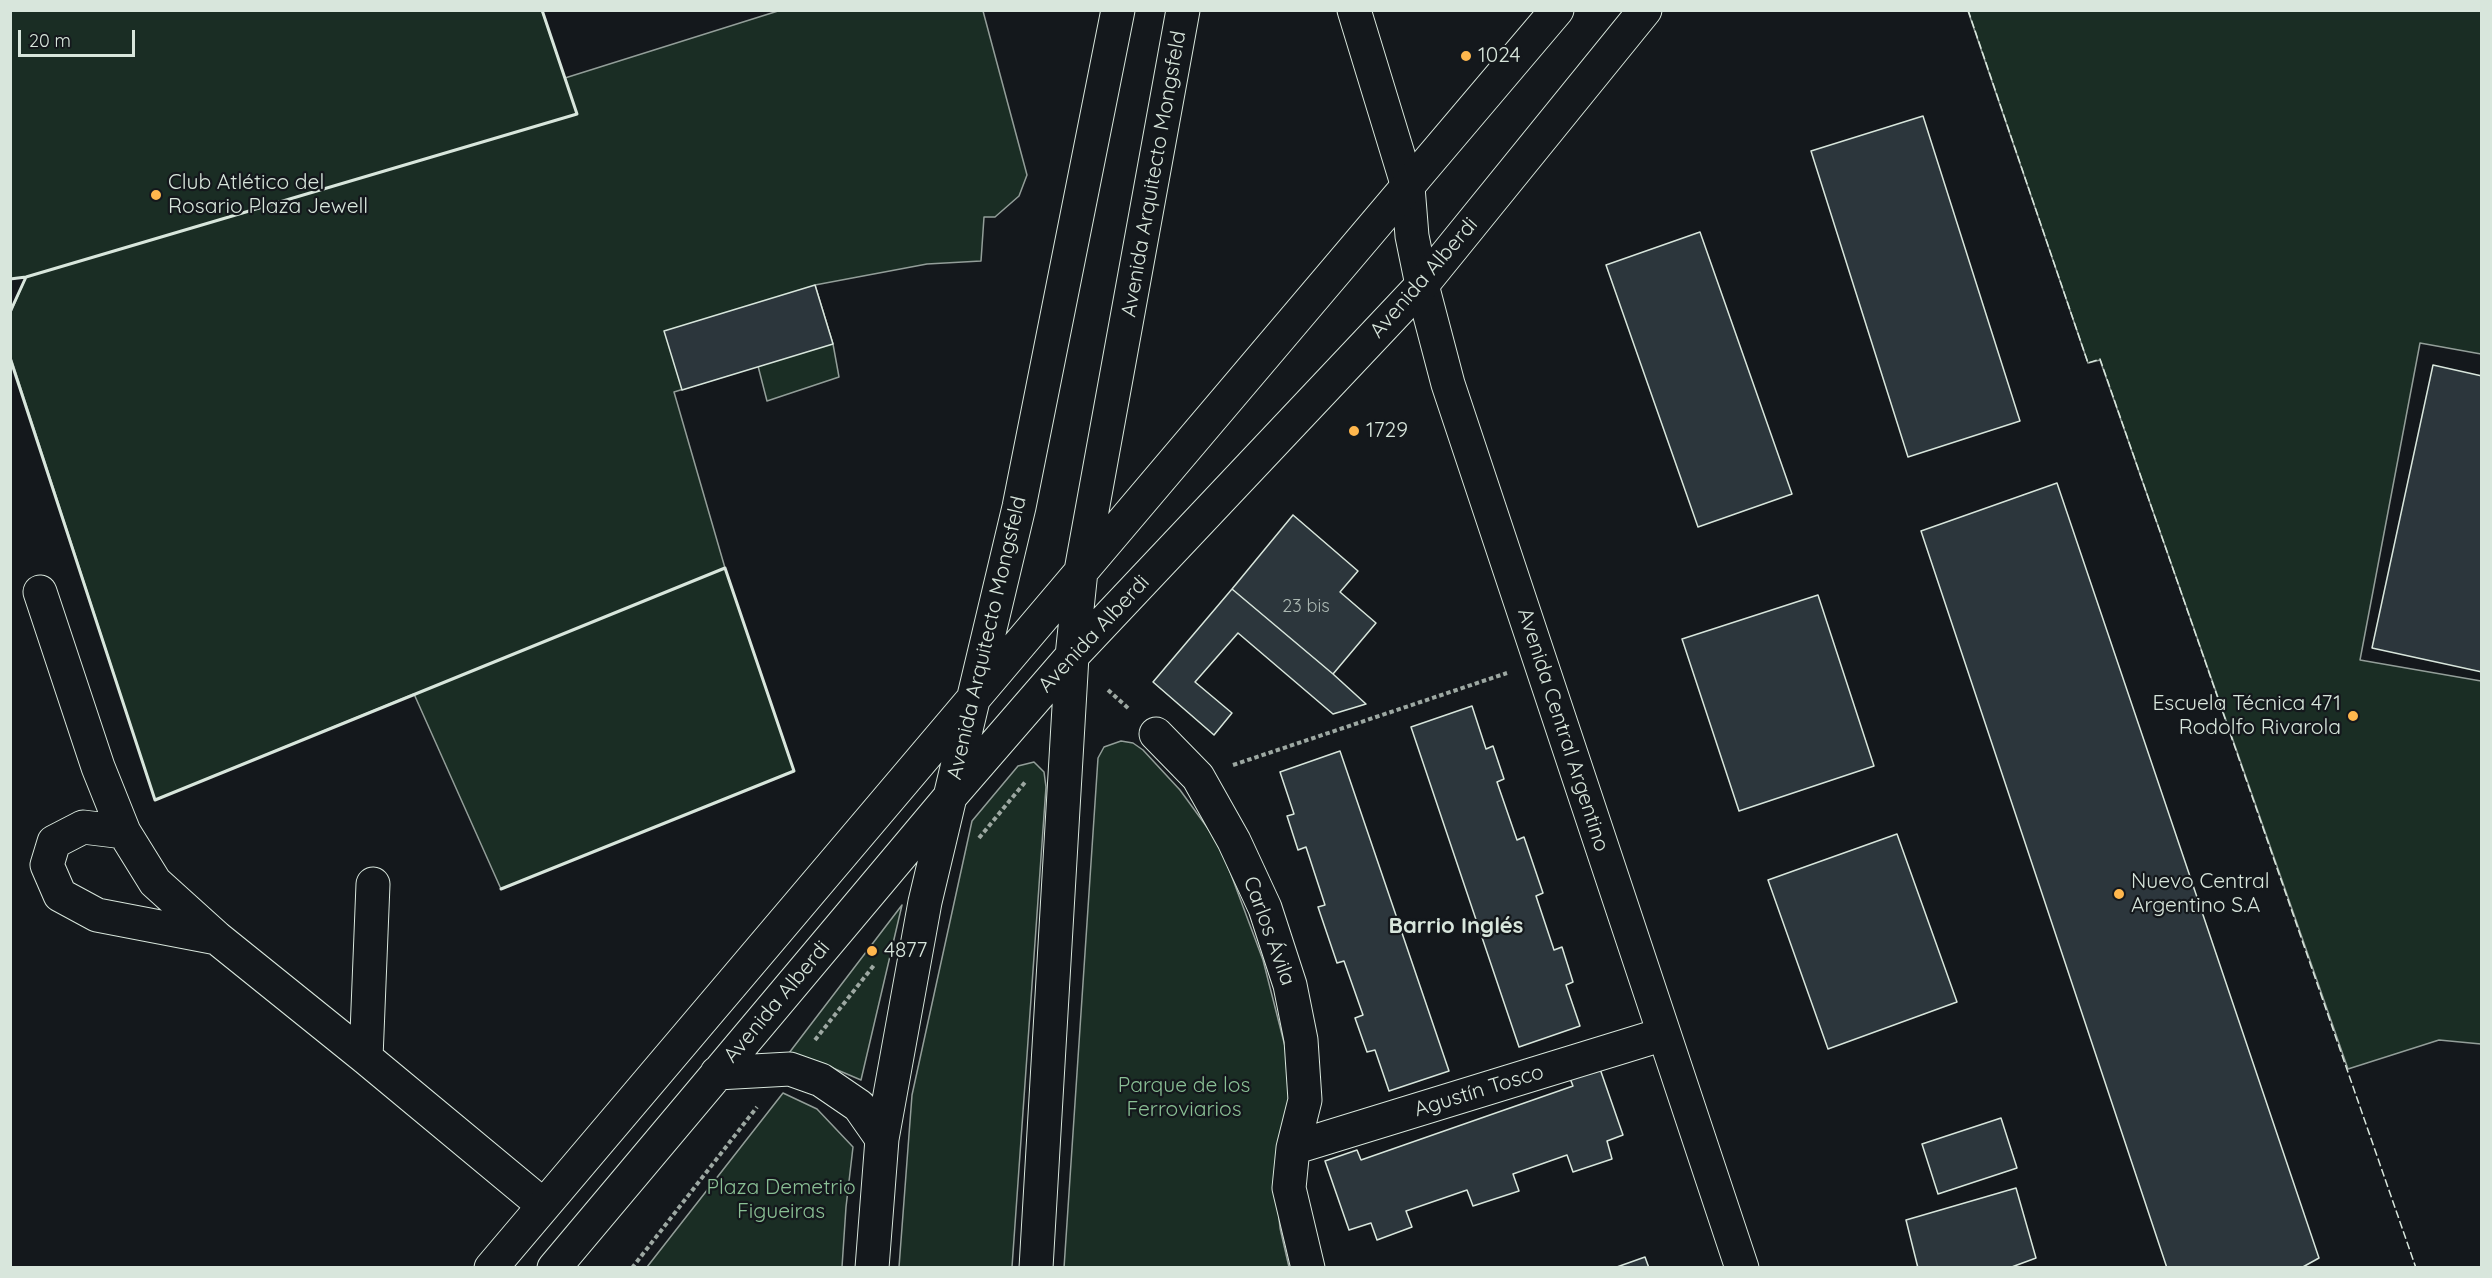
<!DOCTYPE html>
<html>
<head>
<meta charset="utf-8">
<style>
	body { margin:0 }
	#map { position:relative; width:2492px; height:1278px; overflow:hidden; background:#14181c; font-family:Quicksand,sans-serif }
	canvas { display:block }
	.frame { position:absolute; inset:0; border:12px solid #d8e6dc; pointer-events:none }
	.scale { position:absolute; left:18px; top:30px; width:117px; height:27px; box-sizing:border-box; border:3px solid #d8e6dc; border-top:0; padding-left:8px; font-size:18px; line-height:21px; white-space:nowrap; color:#d8e6dc; -webkit-text-stroke:4px #14181c; paint-order:stroke }
</style>
</head>
<body>
<div id="map">
<canvas width="2492" height="1278"></canvas>
<div class="frame"></div>
<div class="scale">20 m</div>
</div>
<script>
const context = document.querySelector('canvas').getContext('2d');
context.lineJoin = 'round';
function fill(path, color) { context.fillStyle = color; context.fill(path, 'evenodd'); }
const shape = rows => new Path2D(rows.map(r => 'M' + r).join(''));
function trace(path, color, width, dash) { context.strokeStyle = color; context.lineWidth = width; context.lineCap = dash ? 'butt' : 'round'; context.setLineDash(dash || []); context.stroke(path); }
function write(font, color, halo, rows, align = 'center') {
  context.font = font + ' Quicksand,sans-serif'; context.lineWidth = 4.5; context.setLineDash([]); context.textBaseline = 'middle'; context.strokeStyle = halo; context.fillStyle = color; for (const [text, x, y, turn = 0] of rows) {
    context.save(); context.translate(x, y); context.rotate((+turn || 0) * Math.PI / 180); context.textAlign = isNaN(turn) ? turn : align; if (halo) context.strokeText(text, 0, 0); context.fillText(text, 0, 0); context.restore();
  }
}
const green = shape([
	[10,11,542,11,565,78,778,11,983,11,1027,175,1019,196,995,217,984,217,981,261,927,264,815,285,833,344,839,377,767,401,758,366,674,392,725,568,794,771,501,889,414,694,155,800,11,358,11,312,26,277,11,279,10,11],
	[1968,11,2481,11,2481,354,2420,343,2360,660,2481,681,2481,1044,2439,1040,2348,1069,2100,360,2088,363,1968,11],
	[1121,741,1133,743,1143,750,1180,790,1220,845,1263,960,1290,1066,1293,1094,1276,1186,1280,1228,1289,1267,1064,1268,1098,758,1104,747,1121,741],
	[1034,762,1044,772,1046,787,1012,1267,899,1267,912,1095,972,821,1018,766,1034,762],
	[902,905,861,1080,821,1063,789,1053,902,905],
	[783,1093,817,1109,853,1147,846,1207,842,1267,647,1267,783,1093]
]);
fill(green, '#1a2d24');
trace(green, '#939e99', 1.5);
const building = shape([
	[1923,116,2020,421,1908,457,1811,151,1923,116],
	[1700,232,1792,494,1698,527,1606,265,1700,232],
	[815,285,833,344,682,390,664,331,815,285],
	[2433,365,2482,376,2482,672,2372,648,2433,365],
	[2057,483,2319,1258,2301,1268,2167,1268,1921,531,2057,483],
	[1293,515,1358,571,1340,592,1376,623,1333,674,1232,589,1293,515],
	[1232,589,1333,674,1366,704,1333,714,1238,633,1195,682,1232,713,1214,735,1153,682,1232,589],
	[1818,595,1874,766,1739,811,1682,639,1818,595],
	[1472,706,1486,749,1493,746,1504,779,1497,782,1517,840,1524,837,1543,893,1536,896,1554,950,1562,947,1573,982,1566,985,1580,1026,1519,1047,1411,727,1472,706],
	[1340,751,1449,1071,1389,1091,1375,1050,1367,1052,1355,1018,1363,1015,1344,961,1337,963,1318,907,1325,905,1306,847,1298,850,1287,816,1294,814,1280,772,1340,751],
	[1897,834,1957,1002,1828,1049,1768,880,1897,834],
	[1599,1066,1623,1135,1607,1141,1612,1159,1573,1172,1567,1155,1513,1174,1519,1191,1473,1206,1467,1190,1406,1211,1412,1227,1377,1240,1371,1223,1349,1230,1325,1161,1357,1150,1361,1160,1573,1086,1569,1076,1599,1066],
	[2001,1118,2017,1168,1938,1194,1922,1144,2001,1118],
	[2016,1188,2036,1258,2009,1268,1918,1268,1906,1220,2016,1188],
	[1645,1257,1649,1268,1614,1268,1645,1257]
]);
fill(building, '#2c363c');
trace(building, '#d8e6dc', 1.5);
const minor = shape([
	[1354,10,1408,187,1412,236,1422,285,1448,384,1742,1268],
	[40,592,98,767,124,832,155,882,217,938,366,1058,543,1205],
	[1156,734,1198,777,1234,841,1265,908,1290,985,1301,1040,1305,1100,1293,1148,1289,1188,1308,1268],
	[124,832,83,827,54,842,47,865,60,895,97,915,217,938],
	[366,1058,373,884],
	[1293,1148,1664,1034]
]);
const major = shape([
	[717,1073,790,1069,821,1080,859,1106,882,1139],
	[491,1268,1557,10],
	[554,1268,949,798,1072,656,1422,285,1645,10],
	[872,1268,882,1139,925,902,1019,507,1118,10],
	[1036,1268,1072,656,1081,571,1183,10]
]);
trace(minor, '#d8e6dc', 35);
trace(major, '#d8e6dc', 35);
trace(shape([
	[1108,690,1129,709],
	[1233,765,1507,673],
	[979,838,1026,781],
	[815,1040,875,964],
	[632,1268,757,1107]
]), '#9da8a2', 4, [4.5, 3]);
trace(minor, '#14181c', 33);
trace(major, '#14181c', 33);
trace(shape([
	[1968,10,2088,363,2100,359,2416,1268]
]), '#d8e6dc', 1.5, [8, 3]);
trace(shape([
	[10,279,26,277,577,114,542,10],
	[10,312,26,277],
	[10,358,155,800,725,568,794,771,501,889]
]), '#d8e6dc', 3);
for (const [x, y, r, color] of [
	[1466,56,6,"#ffb74d"],
	[156,195,6,"#ffb74d"],
	[1354,431,6,"#ffb74d"],
	[2353,716,6,"#ffb74d"],
	[2119,894,6,"#ffb74d"],
	[872,951,6,"#ffb74d"]
]) { const dot = new Path2D(); dot.arc(x, y, r, 0, 2 * Math.PI); context.fillStyle = color; context.fill(dot); trace(dot, '#14181c', 2); }
write('18px', '#adbab4', null, [
	["23 bis",1306,607]
]);
write('21px', '#d8e6dc', '#14181c', [
	["1024",1478,56],
	["Club Atlético del",168,183],
	["Rosario Plaza Jewell",168,207],
	["1729",1366,431],
	["Escuela Técnica 471",2341,704,"right"],
	["Rodolfo Rivarola",2341,728,"right"],
	["Nuevo Central",2131,882],
	["Argentino S.A",2131,906],
	["4877",884,951]
], 'left');
write('21px', '#d8e6dc', '#14181c', [
	["Avenida Arquitecto Mongsfeld",1154,174,-80],
	["Avenida Alberdi",1424,278,-49],
	["Avenida Alberdi",1094,634,-47],
	["Avenida Arquitecto Mongsfeld",987,638,-77],
	["Avenida Central Argentino",1563,730,72],
	["Carlos Ávila",1269,931,70],
	["Avenida Alberdi",777,1002,-50],
	["Agustín Tosco",1479,1091,-17]
]);
write('21px', '#8ac095', '#14181c', [
	["Parque de los",1184,1086],
	["Ferroviarios",1184,1110],
	["Plaza Demetrio",781,1188],
	["Figueiras",781,1212]
]);
write('bold 22px', '#d8e6dc', '#14181c', [
	["Barrio Inglés",1456,926]
]);
</script>
</body>
</html>
